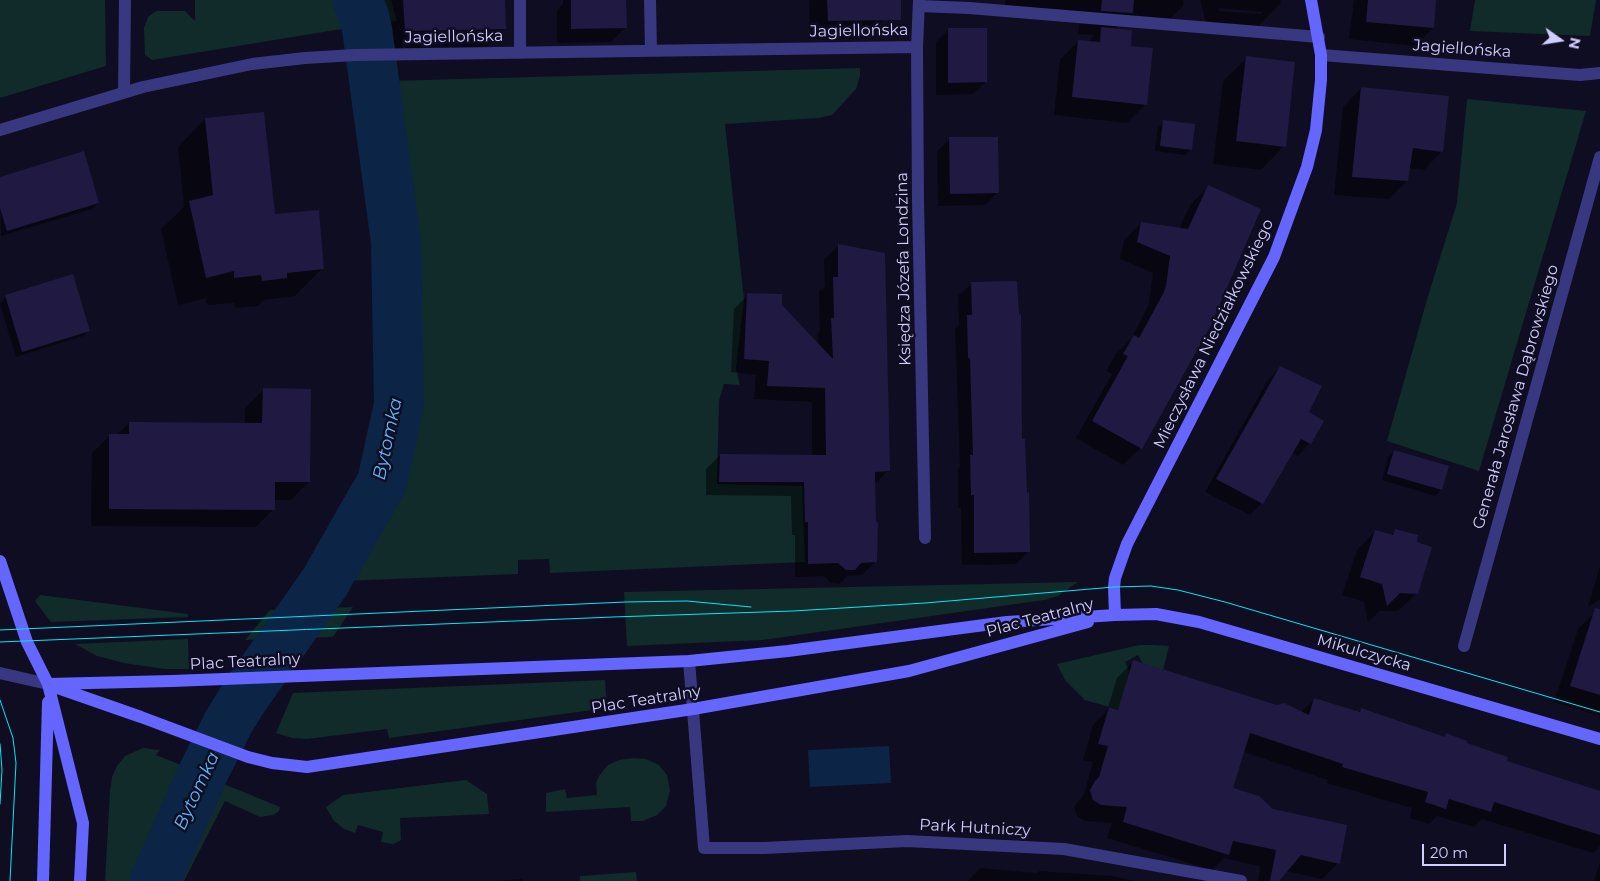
<!DOCTYPE html>
<html>
<head>
<meta charset="utf-8">
<style>
	body { margin:0 }
	#map { position:relative; width:1600px; height:881px; overflow:hidden; background:#0f0d21; font-family:Montserrat,sans-serif }
	canvas { display:block }
	.north { position:absolute; left:1535px; top:15px; width:50px; height:50px; -webkit-text-stroke:4px #0f0d21; paint-order:stroke; rotate:103deg; font-size:14px; font-weight:700; line-height:20px; text-align:center; color:#d0cdff }
	.north::after { content:''; display:block; margin:auto; width:18px; height:22px; background:#d0cdff; clip-path:polygon(50% 0,100% 100%,50% 72%,0 100%) }
	.scale { position:absolute; left:1422px; top:844px; width:84px; height:22px; box-sizing:border-box; border:2px solid #d0cdff; border-top:0; padding-left:6px; font-size:15px; line-height:18px; white-space:nowrap; color:#d0cdff; -webkit-text-stroke:4px #0f0d21; paint-order:stroke }
</style>
</head>
<body>
<div id="map">
<canvas width="1600" height="881"></canvas>
<div class="north">N</div>
<div class="scale">20 m</div>
</div>
<script>
const context = document.querySelector('canvas').getContext('2d');
context.lineJoin = 'round';
function fill(path, color) { context.fillStyle = color; context.fill(path, 'evenodd'); }
const shape = rows => new Path2D(rows.map(r => 'M' + r).join(''));
function trace(path, color, width, dash) { context.strokeStyle = color; context.lineWidth = width; context.lineCap = dash ? 'butt' : 'round'; context.setLineDash(dash || []); context.stroke(path); }
function write(font, color, halo, rows, align = 'center') {
  context.font = font + ' Montserrat,sans-serif'; context.lineWidth = 5; context.setLineDash([]); context.textBaseline = 'middle'; context.strokeStyle = halo; context.fillStyle = color; for (const [text, x, y, turn = 0] of rows) {
    context.save(); context.translate(x, y); context.rotate((+turn || 0) * Math.PI / 180); context.textAlign = isNaN(turn) ? turn : align; if (halo) context.strokeText(text, 0, 0); context.fillText(text, 0, 0); context.restore();
  }
}
fill(shape([
	[0,0,105,0,106,66,0,98],
	[195,0,335,0,349,21,348,28,152,60,145,55,144,28,148,17,156,11,185,11,195,21],
	[372,0,391,0,397,21,382,22],
	[1475,0,1596,0,1590,36,1470,31],
	[860,68,860,76,856,89,832,115,819,118,725,124,744,300,736,368,740,385,724,384,719,401,717,484,802,486,805,562,550,573,549,559,518,560,518,574,343,581,391,489,408,399,405,243,388,81],
	[1467,99,1586,111,1479,471,1387,441,1428,296,1457,203],
	[1078,582,1058,596,1044,600,763,640,627,646,624,592],
	[40,595,188,614,188,617,51,622,35,601],
	[353,607,333,637,245,640,270,610],
	[188,639,189,669,164,669,124,663,97,656,75,644],
	[1139,645,1155,645,1169,646,1163,670,1143,664,1138,655,1125,662,1129,671,1120,710,1085,700,1065,680,1057,664],
	[605,680,607,708,389,738,387,729,307,739,292,738,276,733,293,693],
	[143,748,160,750,156,755,181,765,170,816,144,881,105,881,110,791,112,777,117,766,125,756],
	[633,758,646,759,659,765,667,775,670,791,666,806,657,815,643,821,631,821,630,807,546,812,546,793,565,789,567,798,597,795,596,783,599,776,608,765,619,760],
	[214,780,280,807,279,811,273,815,260,817,225,801,184,881,168,881],
	[466,780,487,794,489,814,400,818,401,840,393,844,381,842,383,832,358,825,355,833,344,829,334,821,326,807,343,795],
	[636,872,637,881,580,881,580,876]
]), '#102b29');
fill(shape([
	[889,746,891,783,810,787,808,750]
]), '#0c2446');
fill(shape([
	[383,0,504,0,504,29,484,49,385,50],
	[563,0,625,0,625,28,611,42,557,43,557,10,563,4],
	[809,0,883,0,883,20,865,38,810,39],
	[1005,0,1183,0,1183,6,1159,30,1118,26,1115,30,1130,47,1146,104,1127,123,1054,115,1060,59,1079,41,1088,42,1094,35,1078,34,1079,23,1004,17],
	[1200,0,1280,0,1281,3,1253,32,1207,28],
	[1219,8,1262,12,1262,14,1218,11],
	[1354,0,1435,0,1433,28,1415,46,1349,39],
	[948,30,986,82,973,94,936,95,936,42],
	[1247,58,1284,146,1261,170,1213,164,1223,81],
	[1361,88,1442,151,1424,170,1409,168,1407,181,1389,199,1334,195,1343,107],
	[205,119,274,215,323,268,295,296,264,300,258,306,235,308,234,303,207,305,206,298,178,305,161,229,184,207,178,147],
	[1164,122,1191,149,1185,155,1155,151,1158,128],
	[950,139,998,192,985,205,938,206,937,151],
	[0,178,98,203,92,209,1,236],
	[1208,187,1141,448,1123,465,1076,438,1112,374,1106,371,1116,354,1132,338,1149,304,1153,273,1120,259,1124,241,1141,223,1179,229,1191,204],
	[838,246,884,254,888,471,874,485,876,561,862,575,847,576,840,584,831,583,824,576,795,577,795,535,792,535,791,496,706,495,706,469,720,455,812,456,812,402,754,399,756,375,731,372,734,309,748,295,781,305,818,345,818,334,820,331,819,292,825,286,824,259],
	[972,283,1021,440,1029,551,1016,564,962,565,961,508,958,508,958,469,960,467,955,329,959,325,958,296],
	[6,296,89,330,83,336,16,357,0,304],
	[1280,368,1307,412,1310,443,1298,456,1292,453,1262,503,1250,515,1205,492,1268,380],
	[263,390,309,482,291,500,274,500,274,509,256,527,91,526,92,453,110,435,117,435,129,423,245,424,245,408],
	[1394,451,1441,490,1435,496,1382,480,1388,457],
	[1395,530,1417,593,1398,611,1380,611,1368,622,1364,602,1342,595,1357,550,1375,531,1390,536],
	[1600,566,1600,599,1588,607],
	[1595,612,1600,613,1600,716,1554,702,1578,629],
	[1133,662,1301,712,1315,699,1358,712,1362,709,1444,738,1446,735,1505,762,1600,792,1600,846,1593,853,1482,819,1474,827,1437,816,1429,824,1410,818,1412,808,1327,783,1328,780,1244,752,1231,789,1338,863,1322,879,1286,871,1278,881,1258,881,1260,866,1224,858,1212,870,1107,838,1112,823,1085,821,1077,816,1074,807,1084,794,1093,762,1083,760,1093,725,1107,711,1117,678],
	[1600,862,1600,881,1594,881],
	[980,868,1037,873,1039,871,1112,876,1135,881,968,881],
	[522,879,522,881,495,881]
]), '#0007');
trace(shape([
	[155,881,203,773,228,723,244,697,325,582,382,482,399,405,396,242,367,29,364,16,357,0]
]), '#0c2446', 50);
fill(shape([
	[403,0,505,0,506,29,405,31],
	[571,0,626,0,627,28,571,29],
	[827,0,901,0,901,20,828,21],
	[1102,0,1134,0,1133,13,1101,11],
	[1368,0,1436,0,1434,28,1366,22],
	[1101,27,1132,30,1131,46,1153,48,1147,105,1072,97,1078,40,1100,42],
	[948,28,987,28,987,82,948,83],
	[1246,56,1295,62,1286,147,1236,141],
	[1361,87,1449,96,1443,152,1413,148,1408,181,1352,177],
	[264,112,275,214,319,210,324,269,287,273,287,278,262,281,261,275,234,278,234,271,206,278,189,201,213,195,205,118],
	[1163,120,1195,124,1192,150,1160,146],
	[949,137,998,137,999,193,950,194],
	[84,151,99,203,7,231,0,208,0,177],
	[1208,185,1261,209,1210,327,1142,449,1092,421,1128,356,1123,354,1134,335,1139,338,1163,294,1166,286,1170,256,1137,242,1141,222,1188,229],
	[838,244,885,253,890,471,875,472,876,522,878,522,877,562,861,563,855,570,846,570,838,563,808,564,808,522,805,522,804,482,719,482,720,454,826,455,825,388,767,386,769,361,744,359,747,293,782,294,782,305,833,359,831,318,834,318,833,277,838,277],
	[73,274,90,331,22,352,5,295],
	[1017,281,1019,314,1021,315,1022,439,1025,439,1027,493,1029,492,1030,552,974,553,974,495,971,495,970,455,973,455,970,358,968,358,967,315,972,315,971,282],
	[1280,366,1322,386,1309,412,1324,421,1311,444,1301,439,1263,504,1216,479],
	[263,388,311,389,310,482,275,482,275,510,109,509,109,434,129,434,129,422,262,423],
	[1394,450,1449,466,1442,490,1387,474],
	[1395,529,1418,535,1417,542,1432,547,1418,594,1400,593,1387,606,1382,584,1360,577,1375,530,1393,535],
	[1595,608,1600,609,1600,695,1570,686],
	[1133,660,1277,705,1284,703,1309,715,1314,698,1360,712,1361,708,1445,737,1446,733,1467,741,1467,743,1508,757,1507,761,1600,791,1600,835,1494,802,1491,812,1449,799,1446,809,1425,802,1428,792,1342,767,1343,764,1250,733,1233,788,1259,796,1273,809,1347,825,1340,864,1301,855,1279,881,1270,881,1276,850,1233,841,1229,855,1123,822,1127,807,1101,805,1093,800,1090,790,1095,781,1099,777,1108,746,1098,744,1109,707,1118,710]
]), '#201942');
trace(shape([
	[520,0,520,53],
	[650,0,651,51],
	[919,0,917,47,918,201,925,538],
	[919,6,969,8,1319,37],
	[1321,55,1580,75,1600,73],
	[124,92,125,0],
	[0,130,143,87,252,64,305,58,355,55,917,47],
	[1464,646,1600,157],
	[689,661,704,848,764,848,907,841,1064,849,1241,881],
	[0,673,48,684]
]), '#383880', 12);
trace(shape([
	[0,561,27,642,48,684,83,823,80,881],
	[1115,615,1114,587,1115,578,1127,544,1274,257,1307,167,1316,130,1321,80,1321,55,1311,0],
	[48,684,172,681,689,661,788,651,1007,622,1115,615,1156,614,1199,622,1600,739],
	[55,687,141,717,248,757,272,763,307,767,693,709,909,671,1088,622],
	[43,881,48,702]
]), '#6466ff', 12);
trace(shape([
	[0,630,625,602,687,601,751,607],
	[0,642,613,617,793,611,925,603,1114,587,1151,586,1178,590,1225,602,1600,712],
	[0,700,13,738,16,763,10,881],
	[0,744,2,770,0,804]
]), '#00e9f8', 1);
write('16px', '#d0cdff', '#0f0d21', [
	["Jagiellońska",859,31,-1],
	["Jagiellońska",454,37,-1],
	["Jagiellońska",1462,49,4],
	["Księdza Józefa Londzina",904,269,-91],
	["Mieczysława Niedziałkowskiego",1214,334,-64],
	["Generała Jarosława Dąbrowskiego",1516,397,-74],
	["Plac Teatralny",1040,618,-15],
	["Mikulczycka",1364,653,16],
	["Plac Teatralny",245,662,-3],
	["Plac Teatralny",646,700,-9],
	["Park Hutniczy",975,828,3]
]);
write('italic 18px', '#5bbaff', '#0f0d21', [
	["Bytomka",388,439,-78],
	["Bytomka",197,791,-65]
]);
</script>
</body>
</html>
